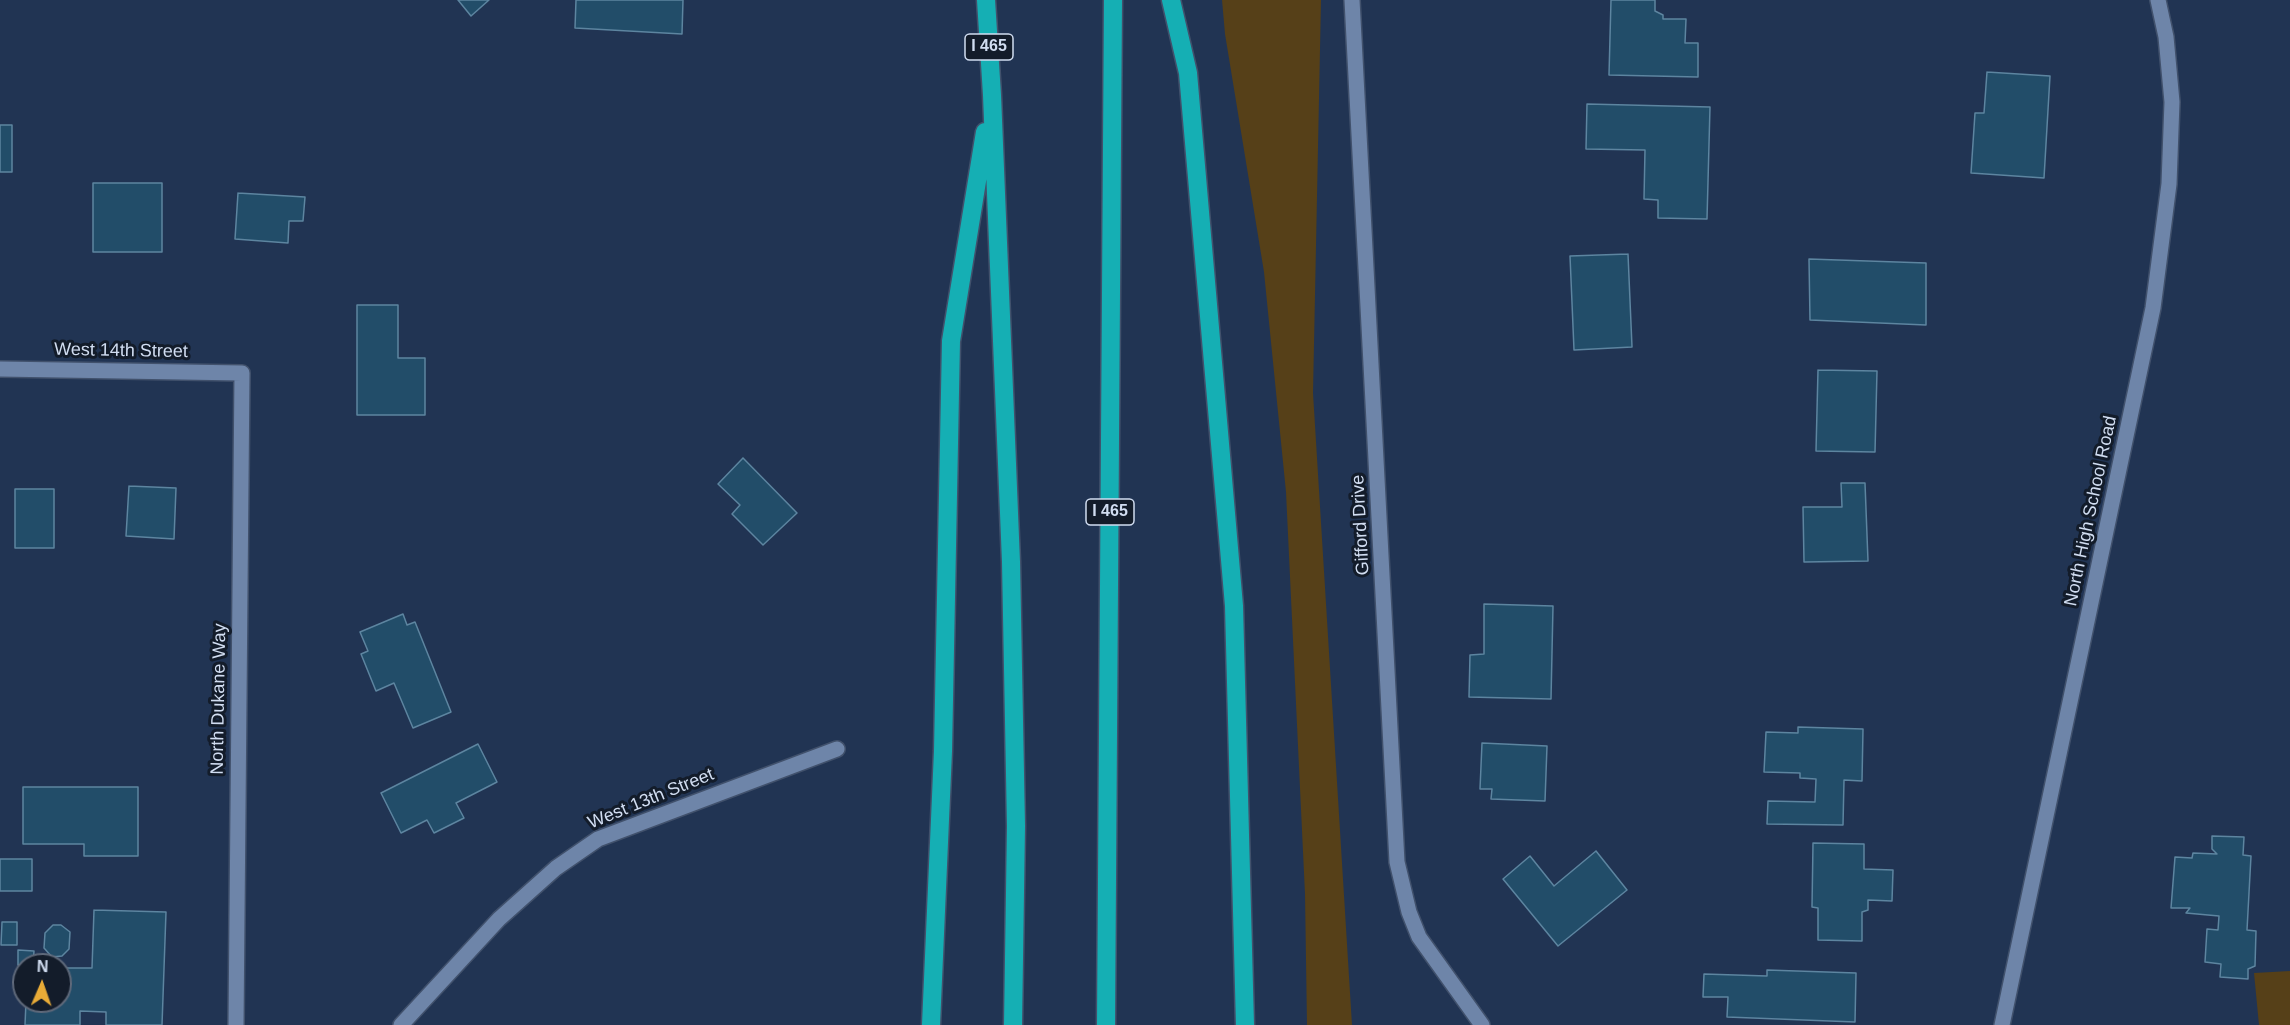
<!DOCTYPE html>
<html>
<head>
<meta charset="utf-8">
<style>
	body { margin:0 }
	#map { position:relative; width:2290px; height:1025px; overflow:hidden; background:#213453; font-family:Arial,sans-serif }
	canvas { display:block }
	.north { position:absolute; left:12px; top:953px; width:60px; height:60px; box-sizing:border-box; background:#131c2a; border:2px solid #5f697a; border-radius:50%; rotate:2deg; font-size:16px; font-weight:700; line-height:24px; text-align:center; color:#d1ddf1 }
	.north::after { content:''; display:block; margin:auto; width:21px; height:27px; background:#e8ab37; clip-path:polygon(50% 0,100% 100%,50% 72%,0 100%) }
</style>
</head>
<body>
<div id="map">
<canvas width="2290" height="1025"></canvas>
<div class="north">N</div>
</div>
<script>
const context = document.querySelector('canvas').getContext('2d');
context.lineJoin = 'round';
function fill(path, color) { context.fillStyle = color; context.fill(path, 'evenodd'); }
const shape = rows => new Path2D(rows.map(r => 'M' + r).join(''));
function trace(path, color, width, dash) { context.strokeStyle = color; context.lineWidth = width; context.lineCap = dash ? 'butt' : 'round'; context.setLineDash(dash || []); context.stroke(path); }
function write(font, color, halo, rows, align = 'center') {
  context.font = font + ' Arial,sans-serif'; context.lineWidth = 6; context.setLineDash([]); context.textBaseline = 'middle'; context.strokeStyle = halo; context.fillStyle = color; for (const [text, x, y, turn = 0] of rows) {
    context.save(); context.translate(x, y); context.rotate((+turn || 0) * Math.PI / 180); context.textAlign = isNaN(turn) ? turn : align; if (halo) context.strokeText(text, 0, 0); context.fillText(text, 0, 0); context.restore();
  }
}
fill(shape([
	[1222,0,1321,0,1313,393,1352,1025,1307,1025,1305,894,1286,492,1264,272,1225,34],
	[2290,971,2290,1025,2259,1025,2254,973]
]), '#564018');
const building = shape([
	[458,0,489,0,471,16,458,0],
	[576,0,683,0,682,34,575,28,576,0],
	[1611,0,1655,0,1655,11,1663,15,1663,19,1686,19,1685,43,1698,43,1698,77,1609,75,1611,0],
	[1987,72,2050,76,2044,178,1971,173,1975,113,1984,113,1987,72],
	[1587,104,1710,107,1707,219,1658,218,1658,200,1644,199,1645,150,1586,149,1587,104],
	[0,125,12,125,12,172,0,172,0,125],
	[93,183,162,183,162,252,93,252,93,183],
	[238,193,305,197,303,221,289,221,288,243,235,239,238,193],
	[1628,254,1632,347,1574,350,1570,256,1628,254],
	[1809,259,1926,263,1926,325,1810,320,1809,259],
	[357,305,398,305,398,358,425,358,425,415,357,415,357,305],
	[1818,370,1877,371,1875,452,1816,451,1818,370],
	[743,458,797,513,763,545,732,514,740,505,718,484,743,458],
	[1841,483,1865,483,1868,561,1804,562,1803,507,1842,507,1841,483],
	[129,486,176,488,174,539,126,536,129,486],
	[15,489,54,489,54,548,15,548,15,489],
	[1484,604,1553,606,1551,699,1469,697,1470,655,1484,654,1484,604],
	[403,614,407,625,415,622,451,712,413,728,394,683,376,691,361,654,368,651,360,632,403,614],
	[1798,727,1863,729,1862,781,1844,780,1843,825,1767,824,1768,801,1815,802,1816,779,1800,778,1800,773,1764,772,1766,732,1798,733,1798,727],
	[1482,743,1547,746,1545,801,1491,799,1492,789,1480,789,1482,743],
	[478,744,497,782,456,803,464,818,434,833,427,820,401,833,381,793,478,744],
	[23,787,138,787,138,856,84,856,84,844,23,844,23,787],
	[2212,836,2244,837,2243,855,2251,856,2247,930,2256,931,2255,966,2248,969,2248,979,2220,977,2221,964,2205,962,2207,929,2218,930,2219,916,2186,913,2190,908,2171,908,2175,857,2192,858,2193,853,2217,854,2212,849,2212,836],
	[1813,843,1864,844,1864,869,1893,870,1892,901,1868,900,1868,910,1862,912,1862,941,1818,940,1818,908,1812,907,1813,843],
	[1596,851,1627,890,1558,946,1503,879,1530,856,1554,886,1596,851],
	[0,859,32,859,32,891,0,891,0,859],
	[94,910,166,912,162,1025,106,1025,106,1012,80,1011,80,1025,25,1025,26,1001,60,1001,60,968,92,968,94,910],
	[2,922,17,922,17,945,1,945,2,922],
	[53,925,61,925,70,932,69,949,62,956,52,957,44,948,45,933,53,925],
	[18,950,34,951,33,964,18,965,18,950],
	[1767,970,1856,973,1855,1022,1727,1017,1728,997,1703,997,1704,974,1767,976,1767,970]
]);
fill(building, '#224d69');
trace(building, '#5d85a0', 1.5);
const minor = shape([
	[1352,0,1397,862,1409,912,1419,937,1482,1025],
	[0,369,242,373,236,1025],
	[401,1025,499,919,556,868,598,839,837,749],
	[2002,1025,2153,308,2169,184,2172,102,2166,37,2158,0]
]);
const highway = shape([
	[986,0,992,95,1011,562,1016,826,1013,1025],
	[1171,0,1188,73,1234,606,1245,1025],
	[931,1025,943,751,951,341,985,132],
	[1106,1025,1113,0]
]);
trace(minor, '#41516c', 18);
trace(highway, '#41516c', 21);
trace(minor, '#6e85a9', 15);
trace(highway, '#15afb4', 18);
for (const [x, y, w] of [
	[989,47,48],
	[1110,512,48]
]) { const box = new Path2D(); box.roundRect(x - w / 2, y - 13, w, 26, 4.5); context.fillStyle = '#131c2a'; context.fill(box); trace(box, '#d1ddf1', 1.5); }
write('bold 16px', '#d1ddf1', null, [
	["I 465",989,47],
	["I 465",1110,512]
]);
write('18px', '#d1ddf1', '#131c2a', [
	["West 14th Street",121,351,1],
	["North High School Road",2091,511,-78],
	["Gifford Drive",1361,525,-93],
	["North Dukane Way",219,699,-89],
	["West 13th Street",651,799,-22]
]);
</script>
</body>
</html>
